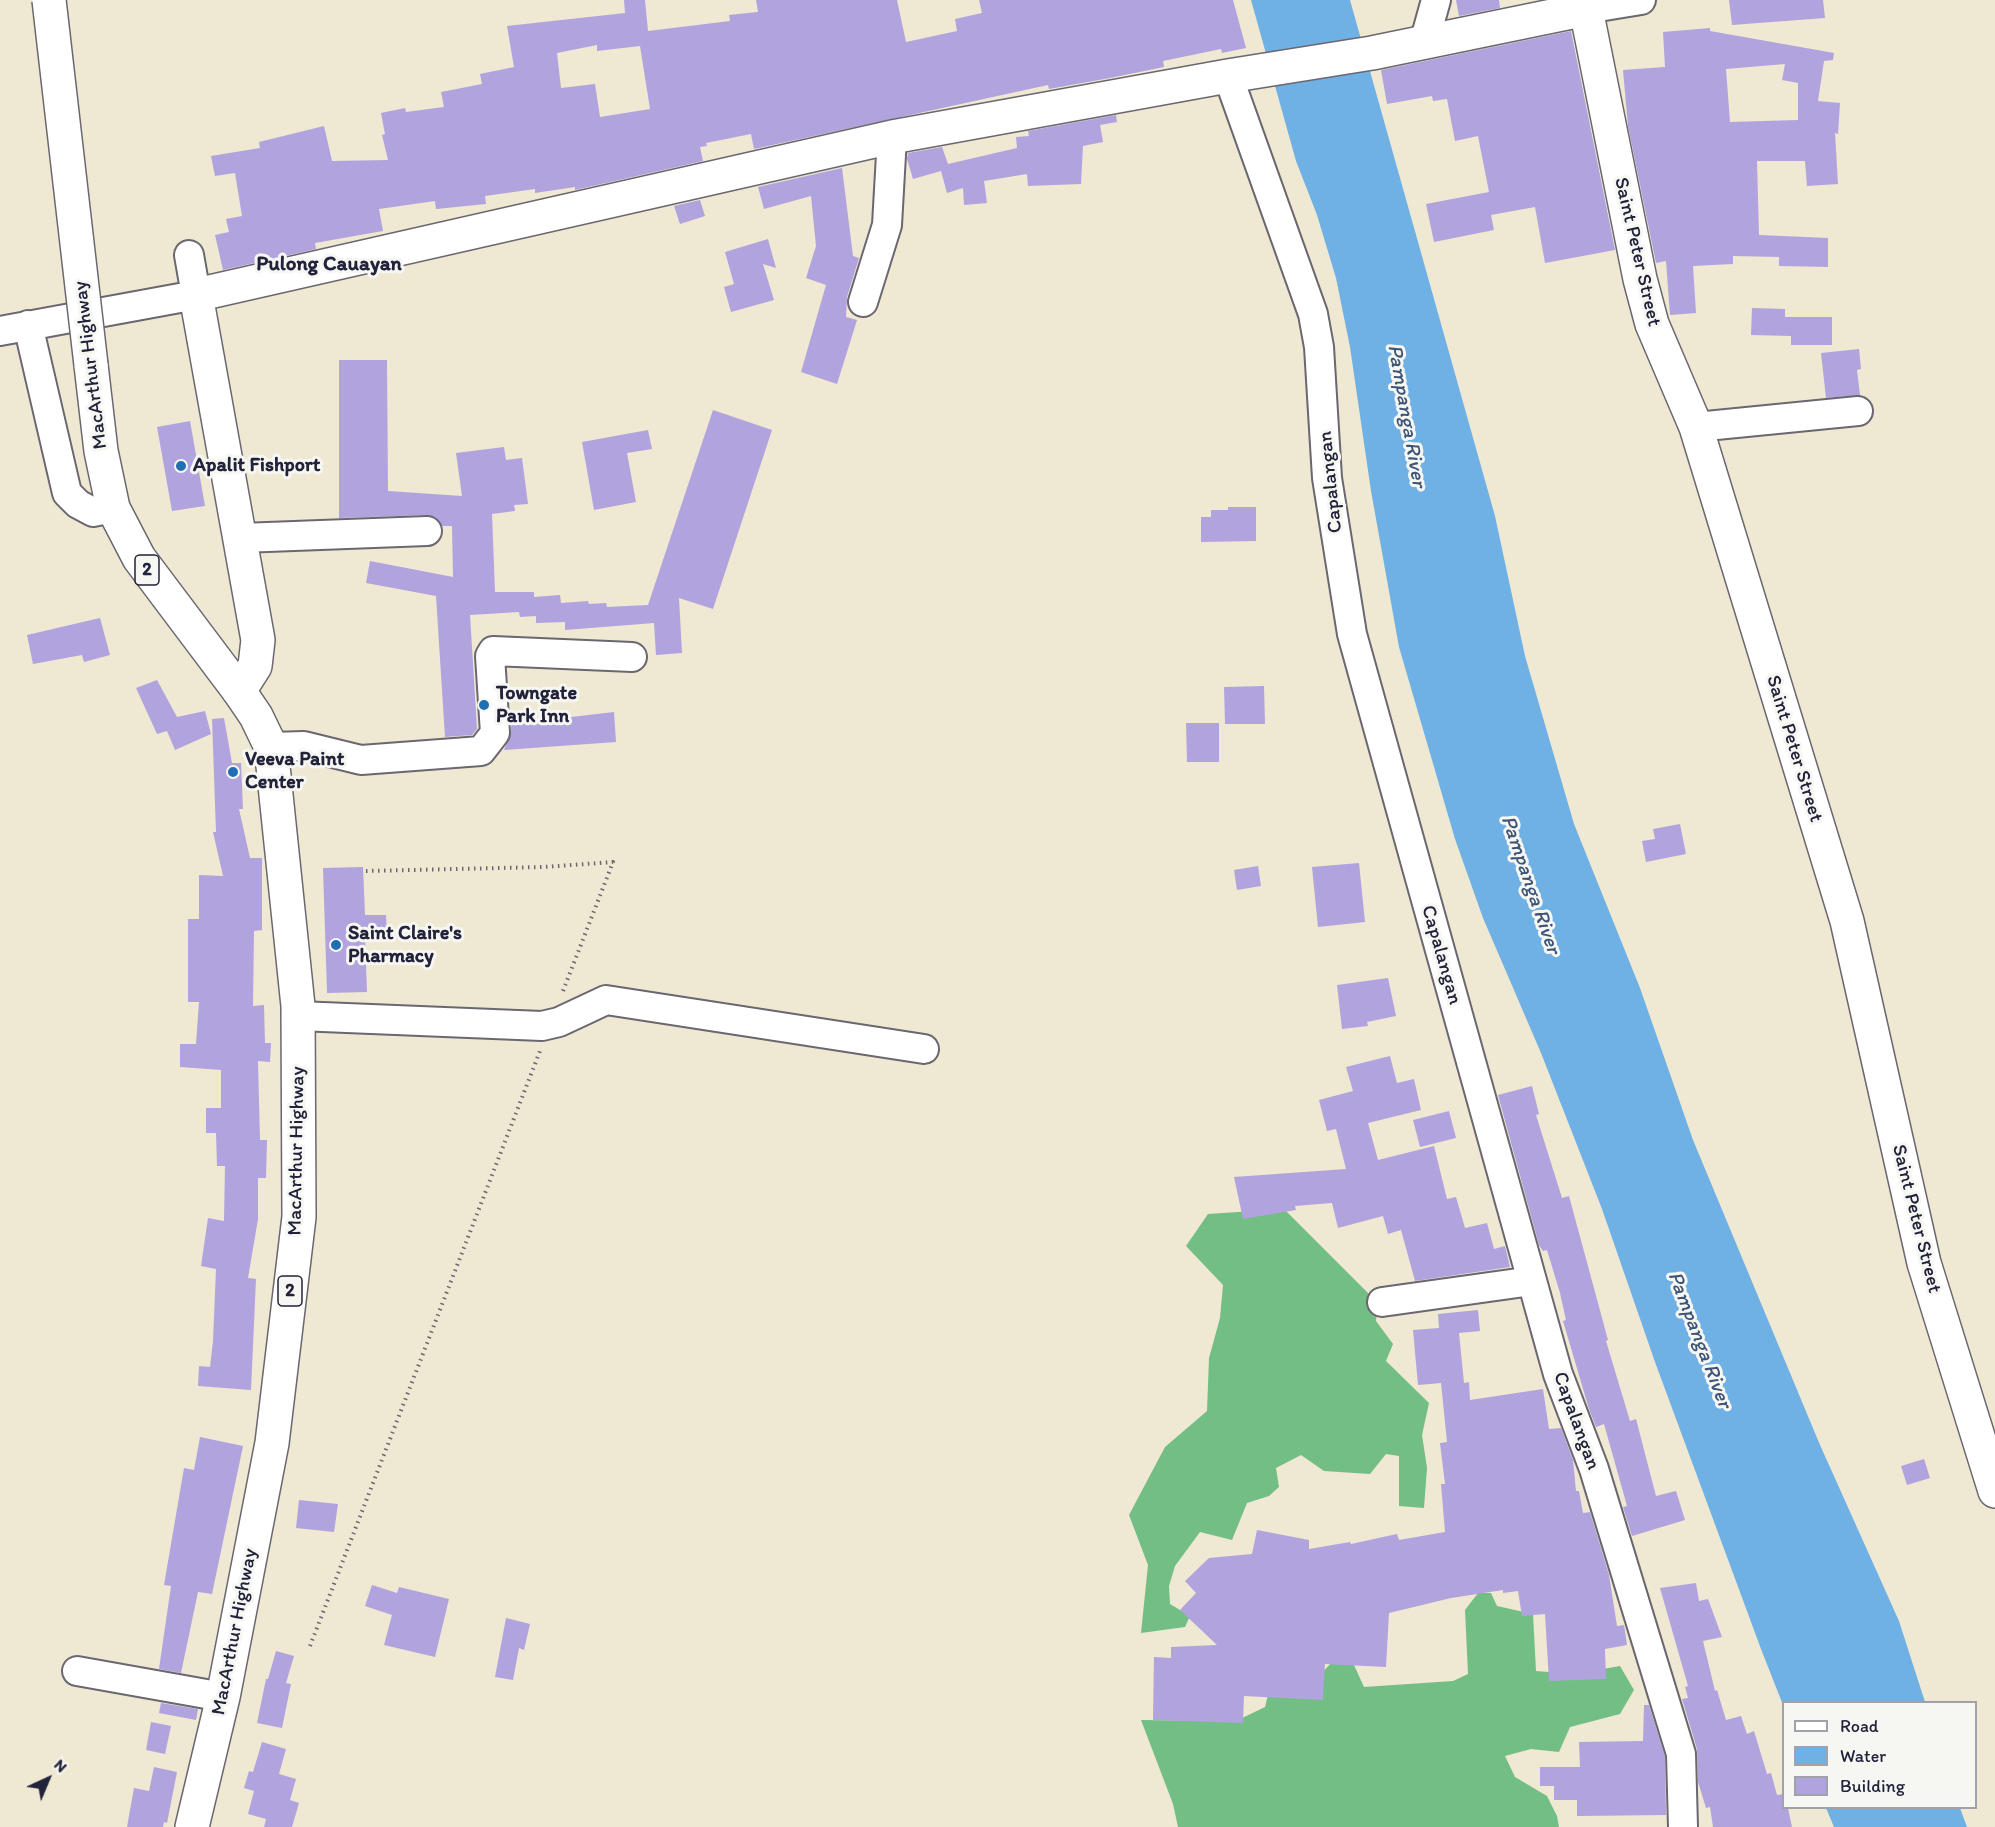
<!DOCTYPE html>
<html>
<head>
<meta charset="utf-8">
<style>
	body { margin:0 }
	#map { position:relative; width:1995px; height:1827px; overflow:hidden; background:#efe8d2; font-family:Itim,sans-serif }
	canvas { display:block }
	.legend { position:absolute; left:1782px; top:1701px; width:195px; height:108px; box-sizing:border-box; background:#f6f6f2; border:2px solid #a1a1a9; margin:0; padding:8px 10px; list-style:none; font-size:18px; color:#22223b }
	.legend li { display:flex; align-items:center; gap:12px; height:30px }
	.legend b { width:30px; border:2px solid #a1a1a9 }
	.north { position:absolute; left:18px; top:1749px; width:60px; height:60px; -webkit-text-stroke:4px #f6f6f2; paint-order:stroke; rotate:44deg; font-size:16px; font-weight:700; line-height:24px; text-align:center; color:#22223b }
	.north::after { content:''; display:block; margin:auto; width:21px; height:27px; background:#22223b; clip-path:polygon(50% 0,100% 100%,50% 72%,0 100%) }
</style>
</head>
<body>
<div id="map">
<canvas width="1995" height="1827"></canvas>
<ul class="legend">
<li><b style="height:8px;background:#fff"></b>Road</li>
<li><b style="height:16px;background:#6fb1e4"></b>Water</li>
<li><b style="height:16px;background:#b1a3de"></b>Building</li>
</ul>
<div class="north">N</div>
</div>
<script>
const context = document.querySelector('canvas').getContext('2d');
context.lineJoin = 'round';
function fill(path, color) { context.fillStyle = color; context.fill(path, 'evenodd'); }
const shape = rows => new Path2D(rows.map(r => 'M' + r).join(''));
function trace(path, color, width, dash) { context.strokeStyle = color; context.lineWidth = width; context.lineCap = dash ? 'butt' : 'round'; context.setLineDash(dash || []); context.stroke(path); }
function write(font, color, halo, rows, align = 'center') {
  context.font = font + ' Itim,sans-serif'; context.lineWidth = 6; context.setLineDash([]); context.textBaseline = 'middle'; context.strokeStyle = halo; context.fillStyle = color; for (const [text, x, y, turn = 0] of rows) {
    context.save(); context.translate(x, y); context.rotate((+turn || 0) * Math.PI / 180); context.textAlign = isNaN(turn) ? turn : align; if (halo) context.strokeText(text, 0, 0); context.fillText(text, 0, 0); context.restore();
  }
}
fill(shape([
	[1284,1209,1378,1303,1376,1321,1393,1344,1386,1361,1429,1403,1422,1435,1427,1468,1424,1508,1399,1506,1399,1456,1386,1454,1370,1474,1324,1471,1301,1455,1276,1468,1279,1487,1269,1496,1247,1503,1232,1540,1200,1532,1175,1566,1169,1586,1170,1604,1190,1616,1185,1627,1141,1633,1148,1565,1129,1515,1165,1447,1207,1411,1209,1358,1220,1318,1223,1285,1186,1246,1208,1214],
	[1478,1593,1491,1593,1497,1606,1533,1614,1536,1671,1574,1674,1620,1666,1634,1690,1620,1714,1570,1727,1559,1752,1531,1749,1505,1756,1515,1777,1547,1796,1557,1816,1559,1827,1178,1827,1173,1804,1141,1720,1236,1721,1265,1707,1269,1691,1317,1678,1333,1661,1354,1665,1364,1687,1453,1681,1468,1674,1465,1610]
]), '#73be84');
fill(shape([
	[1251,0,1350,0,1495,516,1525,656,1574,824,1640,988,1693,1140,1820,1445,1899,1621,1925,1702,1784,1702,1783,1705,1761,1649,1655,1362,1602,1209,1541,1053,1483,918,1455,839,1399,647,1371,491,1350,347,1336,278,1317,215,1296,161],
	[1826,1808,1960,1808,1967,1827,1834,1827]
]), '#6fb1e4');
fill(shape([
	[624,0,645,0,648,31,730,21,729,15,758,12,756,0,897,0,906,42,957,31,955,19,982,13,979,0,1233,0,1246,48,1222,53,1221,49,1163,61,1164,67,1110,78,1049,89,1048,85,754,149,751,134,706,143,707,146,700,147,703,161,575,190,575,187,535,193,535,189,485,196,486,204,436,209,435,201,379,209,383,231,315,243,316,249,223,270,215,235,229,232,226,219,242,216,235,173,215,176,211,156,260,148,259,142,324,126,332,161,388,160,382,135,385,134,381,113,405,108,406,112,444,107,441,92,482,84,480,74,514,67,507,26,625,13],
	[597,45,597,51,640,46,650,109,600,117,595,84,561,88,557,53],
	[1456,0,1499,0,1500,8,1459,16],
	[1729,0,1823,0,1825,18,1732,25],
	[1710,28,1710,31,1834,53,1833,60,1824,61,1818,101,1840,103,1838,134,1835,133,1838,184,1807,186,1805,161,1757,161,1759,235,1828,238,1828,267,1779,266,1779,257,1733,256,1733,264,1693,266,1696,313,1670,315,1666,261,1656,263,1628,126,1623,70,1665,67,1663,32],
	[1785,64,1782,80,1798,83,1798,120,1730,122,1726,69],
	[1571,31,1615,250,1545,263,1535,207,1491,215,1494,230,1434,242,1426,204,1489,192,1478,136,1455,141,1447,99,1433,101,1432,96,1387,104,1381,70],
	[1116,115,1117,122,1100,125,1103,142,1083,146,1081,184,1028,186,1027,174,984,181,987,203,964,205,963,188,947,193,941,171,913,179,907,159,908,153,942,147,948,164,1017,148,1016,137,1029,136,1028,131],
	[842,168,853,256,859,258,847,297,846,317,857,320,837,384,801,372,826,285,806,278,816,246,811,196,764,209,758,187],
	[700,200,705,216,680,224,674,206],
	[768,239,776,268,763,264,774,300,731,312,724,287,734,284,725,252],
	[1752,308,1785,309,1785,317,1832,317,1832,345,1791,345,1791,336,1751,335],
	[1859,349,1861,369,1857,370,1860,395,1826,398,1821,353],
	[339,360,387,360,388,491,462,496,456,453,504,447,506,460,522,458,528,504,514,505,515,511,492,514,495,592,534,592,534,597,560,595,561,603,588,601,589,604,606,603,607,607,648,605,713,410,772,430,713,609,679,598,682,653,656,655,654,623,565,630,565,622,536,623,536,616,520,617,519,612,470,615,477,729,472,735,445,737,436,596,366,583,370,561,453,577,452,526,442,526,435,517,426,515,339,518],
	[190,421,205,506,172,511,157,427],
	[648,430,652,449,627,453,636,502,594,510,582,442],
	[1228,507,1256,507,1256,541,1201,542,1201,517,1211,517,1211,510,1228,510],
	[100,618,110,655,84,662,82,655,33,664,27,635],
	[157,680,177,717,205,711,211,734,175,750,167,731,157,734,136,688],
	[1264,686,1265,724,1225,724,1224,687],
	[614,712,616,742,504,750,511,733,511,724],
	[224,718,232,763,241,763,243,809,239,809,250,858,262,858,262,930,254,931,253,1006,264,1005,265,1043,271,1043,270,1062,258,1061,260,1140,267,1140,266,1178,258,1178,258,1219,248,1278,256,1279,251,1390,198,1386,199,1366,210,1367,213,1341,216,1269,201,1266,208,1218,224,1221,225,1166,217,1166,216,1133,206,1133,206,1108,221,1108,221,1070,180,1067,180,1044,196,1044,199,1002,188,1002,188,919,199,919,199,875,223,876,213,832,216,832,212,719],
	[1186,723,1219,723,1219,762,1187,762],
	[1680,824,1686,854,1646,862,1642,841,1655,839,1653,829],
	[1359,863,1365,922,1318,927,1312,867],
	[1258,866,1261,886,1237,890,1234,870],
	[363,867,365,915,386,915,387,937,365,938,367,992,327,993,323,868],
	[1388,978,1396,1016,1367,1022,1368,1026,1342,1029,1337,985],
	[1390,1056,1397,1083,1414,1079,1421,1110,1368,1123,1378,1160,1434,1146,1447,1199,1456,1197,1465,1228,1487,1223,1494,1249,1505,1246,1510,1267,1415,1281,1401,1230,1388,1234,1383,1216,1338,1228,1332,1203,1295,1206,1296,1210,1243,1219,1234,1177,1346,1169,1336,1129,1327,1131,1319,1100,1353,1091,1346,1067],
	[1532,1086,1539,1114,1536,1115,1562,1198,1569,1196,1608,1340,1606,1341,1630,1421,1636,1419,1656,1496,1676,1491,1685,1520,1632,1536,1623,1507,1627,1506,1604,1424,1596,1427,1589,1409,1563,1321,1566,1320,1560,1293,1547,1250,1543,1251,1539,1245,1498,1095],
	[1449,1111,1456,1138,1420,1147,1413,1120],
	[1478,1310,1480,1331,1459,1333,1464,1383,1469,1382,1470,1400,1543,1389,1549,1429,1561,1428,1573,1460,1576,1491,1579,1491,1583,1513,1590,1512,1609,1575,1617,1626,1624,1625,1627,1645,1605,1649,1606,1679,1549,1681,1545,1614,1522,1616,1518,1591,1503,1593,1503,1590,1451,1598,1389,1613,1386,1667,1325,1664,1323,1700,1244,1696,1243,1723,1153,1720,1154,1657,1171,1658,1171,1647,1217,1645,1180,1610,1196,1593,1185,1581,1209,1558,1252,1554,1257,1530,1309,1540,1309,1549,1350,1542,1351,1544,1397,1534,1399,1540,1445,1532,1441,1484,1445,1484,1440,1443,1447,1442,1441,1383,1418,1385,1413,1330,1439,1328,1438,1314],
	[200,1437,243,1446,212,1594,198,1592,181,1673,159,1669,171,1586,164,1585,184,1468,194,1470],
	[1924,1459,1930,1478,1907,1485,1901,1466],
	[299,1500,338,1504,334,1532,296,1528],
	[1696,1583,1699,1601,1708,1599,1722,1637,1703,1641,1715,1691,1717,1690,1726,1720,1741,1716,1747,1734,1754,1731,1767,1774,1771,1773,1777,1795,1784,1794,1784,1808,1788,1808,1792,1827,1713,1827,1710,1807,1706,1808,1698,1782,1697,1749,1682,1699,1688,1698,1685,1687,1688,1686,1660,1588],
	[372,1585,397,1593,399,1587,449,1599,435,1657,384,1645,392,1615,365,1606],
	[506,1618,530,1624,524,1650,519,1648,513,1680,495,1677],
	[276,1651,294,1656,286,1683,291,1684,282,1728,257,1723,266,1679,268,1679],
	[161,1703,198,1709,196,1720,159,1713],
	[1644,1705,1649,1705,1665,1757,1666,1815,1577,1816,1577,1800,1554,1800,1554,1786,1540,1786,1540,1767,1580,1767,1579,1742,1643,1741],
	[151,1722,171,1726,165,1754,146,1750],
	[262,1742,286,1749,279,1774,296,1779,290,1800,299,1803,292,1827,264,1827,266,1819,248,1814,254,1791,244,1788,249,1771,253,1772],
	[154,1767,177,1772,167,1823,164,1822,163,1827,127,1827,134,1788,149,1791]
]), '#b1a3de');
const minor = shape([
	[1586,9,1641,0],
	[1424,43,1436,0],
	[1228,76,1313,314,1319,347,1327,478,1352,634,1558,1374,1594,1469,1681,1754,1683,1827],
	[863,302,887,225,892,137],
	[28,325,67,493,78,504,93,512,113,508],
	[0,331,196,295,189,255],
	[1696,427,1858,411],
	[241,538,427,531],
	[271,747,304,746,361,760,481,751,495,733,490,656,493,651,632,657],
	[298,1016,542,1026,559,1022,606,1000,924,1049],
	[1382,1302,1532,1281],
	[77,1671,223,1697]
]);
const major = shape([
	[239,691,255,666,258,640,196,295,892,137,1228,76,1372,53,1586,9,1640,279,1652,324,1696,427,1847,921,1924,1263,1995,1491]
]);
const highway = shape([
	[91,365,101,451,113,508,139,558,239,691,256,716,271,747,298,1006,299,1217,272,1443,223,1697,192,1827]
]);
trace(minor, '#6a6770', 32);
trace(major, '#6a6770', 36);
trace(highway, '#6a6770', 36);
trace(shape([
	[366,871,544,867,613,862,563,991],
	[310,1646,540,1051]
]), '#6a6770', 4, [1.5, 4.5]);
trace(minor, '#fff', 28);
trace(major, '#fff', 33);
trace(highway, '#fff', 33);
const highwayBridge = shape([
	[49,0,91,365]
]);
trace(highwayBridge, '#6a6770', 36, []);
trace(highwayBridge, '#fff', 33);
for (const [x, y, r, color] of [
	[181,466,6,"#1f6fb2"],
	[484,705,6,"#1f6fb2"],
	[233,772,6,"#1f6fb2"],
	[336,945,6,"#1f6fb2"]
]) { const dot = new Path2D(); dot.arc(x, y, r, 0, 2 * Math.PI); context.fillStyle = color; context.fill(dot); trace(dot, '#f6f6f2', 2); }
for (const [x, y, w] of [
	[147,570,24],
	[290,1291,24]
]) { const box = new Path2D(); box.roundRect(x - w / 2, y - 15, w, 30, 4.5); context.fillStyle = '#f6f6f2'; context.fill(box); trace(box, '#22223b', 1.5); }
write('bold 18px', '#22223b', null, [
	["2",147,570],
	["2",290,1291]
]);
write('20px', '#22223b', '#f6f6f2', [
	["Saint Peter Street",1637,252,77],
	["MacArthur Highway",91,365,-97],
	["Capalangan",1331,482,-96],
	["Saint Peter Street",1794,749,73],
	["Capalangan",1441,955,74],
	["MacArthur Highway",297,1151,-89],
	["Saint Peter Street",1916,1219,76],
	["Capalangan",1576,1421,70],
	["MacArthur Highway",235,1632,-79]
]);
write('bold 20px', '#22223b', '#f6f6f2', [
	["Apalit Fishport",193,466],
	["Towngate",496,694],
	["Park Inn",496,717],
	["Veeva Paint",245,760],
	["Center",245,783],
	["Saint Claire's",348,934],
	["Pharmacy",348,957]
], 'left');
write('bold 21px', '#22223b', '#f6f6f2', [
	["Pulong Cauayan",329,265]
]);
write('italic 21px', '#3d5476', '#f6f6f2', [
	["Pampanga River",1406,416,80],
	["Pampanga River",1530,885,71],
	["Pampanga River",1699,1340,69]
]);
</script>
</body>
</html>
